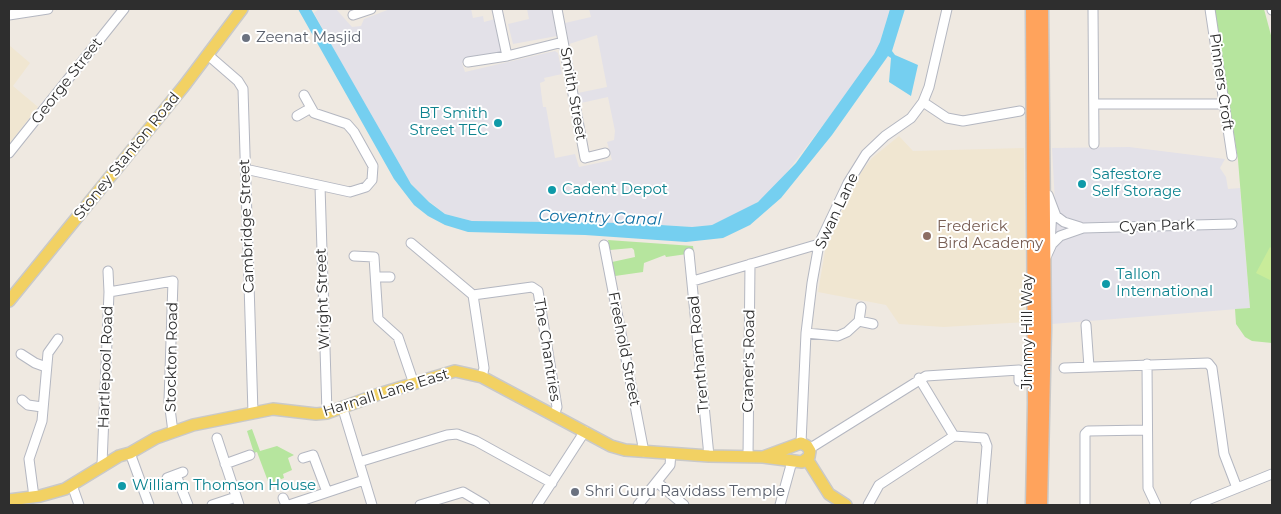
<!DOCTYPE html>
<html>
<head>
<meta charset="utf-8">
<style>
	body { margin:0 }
	#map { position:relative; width:1281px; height:514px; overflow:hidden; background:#efe9e1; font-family:Montserrat,sans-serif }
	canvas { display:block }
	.frame { position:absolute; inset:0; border:10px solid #2e2e2e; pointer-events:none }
</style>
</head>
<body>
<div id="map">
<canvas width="1281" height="514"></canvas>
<div class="frame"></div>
</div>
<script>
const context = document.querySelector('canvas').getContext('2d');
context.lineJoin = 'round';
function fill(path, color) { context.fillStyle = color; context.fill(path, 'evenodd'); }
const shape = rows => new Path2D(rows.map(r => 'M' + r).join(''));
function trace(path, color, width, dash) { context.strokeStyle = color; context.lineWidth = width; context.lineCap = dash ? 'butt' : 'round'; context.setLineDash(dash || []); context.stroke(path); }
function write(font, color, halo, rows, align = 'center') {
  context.font = font + ' Montserrat,sans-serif'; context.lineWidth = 4; context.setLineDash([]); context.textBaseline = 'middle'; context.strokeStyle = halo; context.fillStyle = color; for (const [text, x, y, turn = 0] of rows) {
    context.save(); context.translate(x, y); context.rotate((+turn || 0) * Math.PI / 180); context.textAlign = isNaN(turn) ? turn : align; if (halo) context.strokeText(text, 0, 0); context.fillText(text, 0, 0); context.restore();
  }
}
fill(shape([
	[319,9,336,9,352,27,361,26,364,19,390,9,471,9,473,18,483,16,484,22,495,19,501,53,462,63,465,72,555,51,558,53,562,74,544,78,545,81,540,83,543,107,546,107,555,158,575,154,579,167,612,160,607,142,614,140,615,131,608,97,581,103,578,93,607,87,597,35,569,44,565,23,591,17,589,9,890,9,880,42,874,54,856,82,780,181,765,197,742,212,712,225,692,227,629,223,472,221,445,214,420,194,401,171,314,13],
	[527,9,552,9,557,36,513,44,508,24,529,19],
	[1129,147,1225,159,1220,168,1226,177,1228,189,1240,188,1250,308,1052,324,1050,264,1056,221,1052,148]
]), '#e3e1e8');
fill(shape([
	[9,45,30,63,13,86,38,107,9,144],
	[899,136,913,151,1024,148,1026,322,944,327,899,324,886,305,818,292,825,251,843,208,862,171,872,158]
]), '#f0e6d1');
fill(shape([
	[1214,9,1264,9,1272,39,1272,343,1252,341,1245,337,1236,324,1235,309,1250,308,1238,160],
	[608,240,693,246,694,253,666,257,665,255,644,263,643,272,615,276,612,262,635,257,634,250,632,248,610,250],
	[252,429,260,451,277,446,294,455,288,458,292,470,283,474,284,478,269,484,257,452,254,453,247,431]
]), '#b6e59e');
fill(shape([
	[1270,247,1272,249,1272,281,1256,273]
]), '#c9ec9a');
fill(shape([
	[298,9,311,9,411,184,429,202,445,214,472,221,629,223,692,227,712,225,758,202,796,163,874,54,880,42,890,9,905,9,892,51,895,55,918,65,911,96,889,82,891,58,888,56,832,135,781,198,750,225,723,238,686,242,585,235,468,232,445,225,428,216,414,205,394,179]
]), '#75cff0');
const minor = shape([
	[497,9,507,56],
	[557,9,585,158,605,153],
	[1093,9,1094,144],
	[1210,9,1232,156],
	[1272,9,1272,10],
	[9,15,48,9],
	[353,15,371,9],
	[208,55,238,81,243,89,253,413],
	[468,62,507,56,563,42],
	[923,102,947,118,963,121,1020,111],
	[1094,104,1225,104],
	[297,116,311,108],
	[9,153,124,9],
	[245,169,350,192,366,187,372,180,373,166,354,132,347,124,314,113,304,95],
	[320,186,327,413],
	[1048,195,1056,216,1064,222,1080,227],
	[411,243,473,295,484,368,482,377],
	[604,245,644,452],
	[1050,245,1052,209],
	[689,253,709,456],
	[354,256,374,257,378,319,398,337,414,384],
	[1046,257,1052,244,1060,236,1083,228,1232,224],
	[376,277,390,277],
	[693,281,819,244],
	[109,292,173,281,169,401,173,432],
	[473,295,532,287,538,291,557,407,554,415],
	[859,321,873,324],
	[1086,325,1089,367],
	[806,333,838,336,847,332,859,321,861,307],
	[21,354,35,363,46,367],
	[1147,364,1148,488,1156,505],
	[1064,368,1208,363,1212,368,1224,454,1237,488],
	[919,378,954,436],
	[22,400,28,405,42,407],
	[342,406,372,505],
	[217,438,239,505],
	[801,443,806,333,812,283,819,244,848,183,866,154,885,136,911,118,923,102,929,87,947,9],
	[809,449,926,376,1019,370,1019,381],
	[130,453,149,505],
	[748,457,750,264],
	[303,458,313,455,327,492],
	[359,462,447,435,457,434,476,441,552,483],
	[102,464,109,292,108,271],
	[225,464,250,455],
	[176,475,188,505],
	[167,478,183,472],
	[658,483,684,505],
	[72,485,79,505],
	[34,497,29,459,42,421,48,353,58,339],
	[283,498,286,505],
	[212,505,236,497],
	[289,505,364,480],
	[420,505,463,492,485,505],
	[537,505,585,431],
	[638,505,670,465,671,453],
	[780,505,791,465,796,461],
	[868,505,879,485,954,436,984,438,987,446,982,505],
	[1085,505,1085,434,1088,431,1147,430],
	[1195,505,1272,474]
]);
const major = shape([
	[9,301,184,86,242,9],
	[807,459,829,494,846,505],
	[9,500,40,496,65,489,119,456,130,453,156,438,193,425,273,409,316,414,327,413,379,394,455,371,482,377,611,446,625,450,709,456,763,457,802,462,809,457,810,451,807,446,801,443,763,457]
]);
const highway = shape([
	[1032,505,1034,403,1032,9],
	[1041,505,1045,329,1042,9]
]);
trace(minor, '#b4b7c1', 11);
trace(major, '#c9c9c9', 14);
trace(highway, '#c9c9c9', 15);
trace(minor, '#fff', 9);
trace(major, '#f2d163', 11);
trace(highway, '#ffa35c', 12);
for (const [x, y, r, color] of [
	[246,38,5,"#6b7280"],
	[498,123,5,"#0f9aa8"],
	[1082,184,5,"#0f9aa8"],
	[552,190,5,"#0f9aa8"],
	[927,236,5,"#8d6e63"],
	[1106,284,5,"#0f9aa8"],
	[122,486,5,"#0f9aa8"],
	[575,492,5,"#6b7280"]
]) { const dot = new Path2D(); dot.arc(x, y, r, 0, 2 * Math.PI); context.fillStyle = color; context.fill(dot); trace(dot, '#fff', 2); }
write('15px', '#5b616d', '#fff', [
	["Zeenat Masjid",256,38],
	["Shri Guru Ravidass Temple",585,492]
], 'left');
write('15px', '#2e2e2e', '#fff', [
	["George Street",67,81,-52],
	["Pinners Croft",1221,82,82],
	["Smith Street",573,94,80],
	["Stoney Stanton Road",127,156,-51],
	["Swan Lane",837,211,-65],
	["Cambridge Street",247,226,-92],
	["Cyan Park",1157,226,-2],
	["Wright Street",323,299,-92],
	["Jimmy Hill Way",1028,332,-90],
	["Freehold Street",624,349,79],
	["The Chantries",547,350,81],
	["Trentham Road",699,354,-95],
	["Stockton Road",172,357,-89],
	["Craner's Road",749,361,-89],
	["Hartlepool Road",106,367,-88],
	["Harnall Lane East",386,393,-17]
]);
write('15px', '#0d838f', '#fff', [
	["BT Smith",488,114,"right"],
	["Street TEC",488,131,"right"],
	["Safestore",1092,175],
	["Self Storage",1092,192],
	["Cadent Depot",562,190],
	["Tallon",1116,275],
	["International",1116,292],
	["William Thomson House",132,486]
], 'left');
write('15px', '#785e54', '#fff', [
	["Frederick",937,227],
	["Bird Academy",937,244]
], 'left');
write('italic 16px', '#0d6fa3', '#fff', [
	["Coventry Canal",600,218,2]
]);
</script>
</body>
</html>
